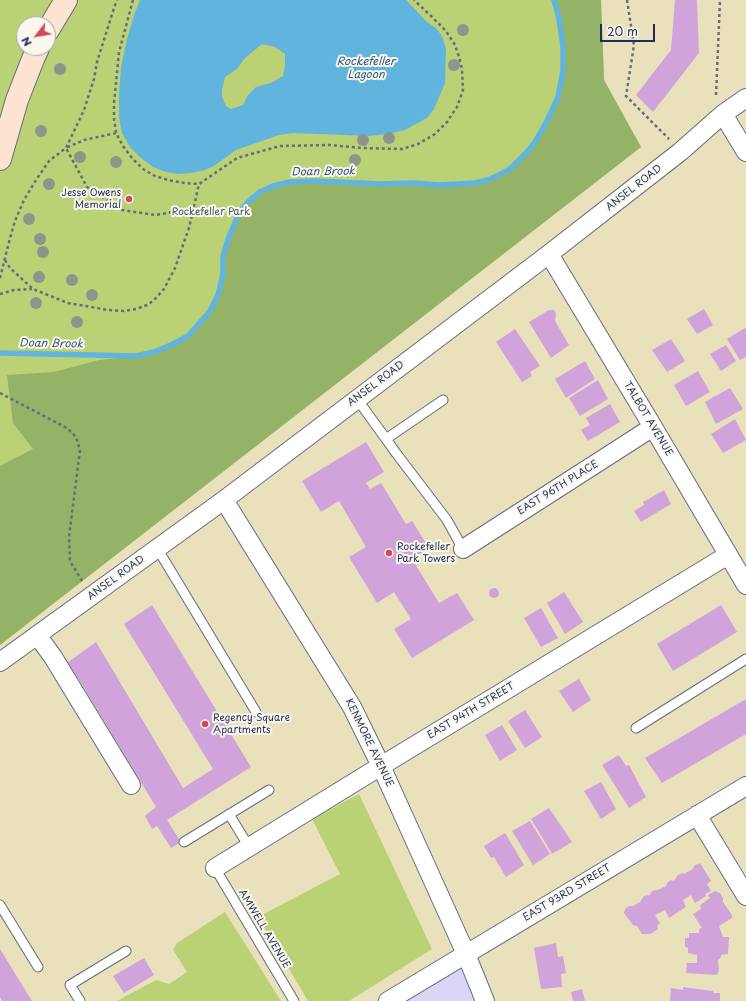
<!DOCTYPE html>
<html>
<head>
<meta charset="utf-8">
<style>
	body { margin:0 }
	#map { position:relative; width:746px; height:1001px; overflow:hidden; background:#e9e1bc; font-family:"Playpen Sans",sans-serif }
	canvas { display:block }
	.north { position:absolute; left:16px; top:16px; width:40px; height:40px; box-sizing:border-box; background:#fbf7ec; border:1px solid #a1a7b3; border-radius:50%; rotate:239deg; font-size:11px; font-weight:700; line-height:16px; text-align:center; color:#1b2f5e }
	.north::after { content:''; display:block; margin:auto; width:14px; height:18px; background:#d1495b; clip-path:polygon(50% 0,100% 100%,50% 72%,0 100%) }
	.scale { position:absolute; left:600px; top:24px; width:55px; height:18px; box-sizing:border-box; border:2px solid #1b2f5e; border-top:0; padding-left:5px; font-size:12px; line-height:14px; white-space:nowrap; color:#1b2f5e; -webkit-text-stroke:3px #fbf7ec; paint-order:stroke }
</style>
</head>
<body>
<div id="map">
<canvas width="746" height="1001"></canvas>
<div class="north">N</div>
<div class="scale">20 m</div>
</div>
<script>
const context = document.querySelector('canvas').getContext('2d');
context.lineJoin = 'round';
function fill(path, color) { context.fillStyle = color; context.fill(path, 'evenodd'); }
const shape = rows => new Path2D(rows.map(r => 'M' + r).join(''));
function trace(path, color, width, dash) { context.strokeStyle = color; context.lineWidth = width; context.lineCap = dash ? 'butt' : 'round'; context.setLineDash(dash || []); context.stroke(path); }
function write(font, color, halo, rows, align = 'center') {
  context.font = font + ' "Playpen Sans",sans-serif'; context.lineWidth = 4; context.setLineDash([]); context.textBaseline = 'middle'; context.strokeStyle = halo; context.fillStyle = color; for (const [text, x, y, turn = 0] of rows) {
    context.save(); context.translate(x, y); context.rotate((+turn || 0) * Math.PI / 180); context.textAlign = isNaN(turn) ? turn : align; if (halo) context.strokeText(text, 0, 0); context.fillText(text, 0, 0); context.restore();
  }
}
fill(shape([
	[466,954,485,1001,388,1001]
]), '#dad6f7');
fill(shape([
	[0,0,601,0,604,80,641,147,0,645],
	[24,24,48,24,48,48,24,48],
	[359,794,432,949,349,1001,308,1001,258,917,340,874,312,819],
	[225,912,281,1001,117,1001,156,980,169,984,187,972,173,950,177,943]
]), '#bbd176');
fill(shape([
	[554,0,601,0,604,80,641,147,0,645,0,466,33,449,13,423,7,375,54,372,99,360,136,356,154,352,171,345,188,336,210,311,218,295,223,274,223,256,228,239,240,211,249,201,260,192,273,186,290,182,314,181,381,184,413,183,439,185,460,184,475,183,488,180,499,175,510,169,527,152,535,142,547,121,558,97,563,71,563,46,559,19]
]), '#94b367');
fill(shape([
	[140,0,406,0,427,22,436,28,442,36,446,49,445,83,434,109,427,118,405,130,388,134,369,136,293,133,279,135,236,150,214,166,205,170,191,173,178,174,166,172,153,167,141,158,130,147,122,133,119,118,119,95,121,67,127,39,134,15],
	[262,44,275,47,285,54,285,66,283,76,271,83,256,87,248,95,243,105,231,109,226,106,222,97,222,90,225,77,237,69,245,58]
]), '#61b4dd');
trace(shape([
	[0,353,136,356,154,352,171,345,188,336,210,311,218,295,223,274,223,256,228,239,240,211,249,201,260,192,273,186,290,182,314,181,381,184,413,183,439,185,460,184,475,183,488,180,499,175,510,169,527,152,535,142,547,121,558,97,563,71,563,46,559,19,554,0]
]), '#61b4dd', 5.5);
fill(shape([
	[675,0,697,0,699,53,653,112,636,95,671,50],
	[704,309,713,325,697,334,687,319],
	[549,310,554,310,556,314,555,321,569,345,551,358,529,322],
	[745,328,746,330,746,357,740,360,727,339],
	[515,329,540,366,530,372,532,376,522,382,496,342],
	[671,339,685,361,667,372,652,350],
	[726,345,736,361,721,371,710,354],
	[585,361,595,379,566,398,555,379],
	[698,371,710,392,686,406,674,385],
	[598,380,608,399,580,416,569,398],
	[730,388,743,409,716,424,705,402],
	[610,404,620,422,588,441,581,430,590,425,586,418],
	[735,419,746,440,723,453,711,434],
	[366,442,384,472,366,483,370,489,381,483,406,524,412,521,429,548,412,559,439,603,457,593,474,620,412,658,394,629,411,619,394,592,377,603,349,557,366,547,339,501,321,512,302,481],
	[664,490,671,504,641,522,634,511,644,505,643,502],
	'489 593a5 5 0 1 1 10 0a5 5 0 1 1-10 0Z',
	[564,592,583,622,565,634,547,603],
	[152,605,251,767,167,820,181,842,171,848,157,826,152,829,145,816,156,807,78,678,74,680,64,665,96,642,183,788,213,769,124,624],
	[721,605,737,632,673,671,657,644],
	[541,608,558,638,541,647,524,618],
	[579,679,591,700,573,712,559,691],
	[746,699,746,734,662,783,645,758],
	[525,710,542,737,525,748,508,721],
	[502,725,517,750,500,761,485,735],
	[619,755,626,766,629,765,646,797,629,808,602,765],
	[601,782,616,809,601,819,584,791],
	[549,808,572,842,552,854,531,819],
	[530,821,550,854,533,865,512,831],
	[505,833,524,865,506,877,494,857,491,858,484,846],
	[700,863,711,881,707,884,711,891,705,894,706,896,695,903,691,895,683,900,686,907,669,918,665,910,655,915,660,923,657,926,658,929,650,934,642,934,637,926,633,925,624,913,625,909,629,906,633,906,640,902,644,896,650,895,651,892,655,890,658,890,666,886,667,883,671,880,674,881,678,875,682,873,684,874,693,869,694,866],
	[715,891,720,893,723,898,723,902,732,915,732,918,719,926,723,937,729,937,728,954,721,955,721,957,718,960,719,970,717,975,686,973,687,963,697,963,697,955,688,953,688,948,685,947,685,938,689,938,689,933,699,933,699,929,702,928,693,914,701,909,700,905,710,898,708,895],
	[556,943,558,957,563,956,566,973,561,974,562,987,541,989,534,948],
	[0,949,32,1001,2,1001,0,997],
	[144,958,154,975,124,993,113,976],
	[683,987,713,991,713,993,720,993,720,1001,670,1001,671,988,683,990],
	[582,989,585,1001,573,1001,571,992]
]), '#d1a3db');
const service = shape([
	[357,399,386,439,396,453,447,520,463,549],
	[386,439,443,400],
	[157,548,256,712],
	[636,728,746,659],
	[229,814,249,847],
	[184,842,269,790],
	[215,868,294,1001],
	[0,905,38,967],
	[80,1001,70,985,126,951]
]);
const minor = shape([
	[723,114,746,152],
	[549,254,653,427,746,585],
	[224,500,352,707,381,766,466,954,485,1001],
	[463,549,653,427],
	[37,635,53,657,131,785],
	[0,662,224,500,549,254,680,152,723,114,746,98],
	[697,815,746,896],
	[215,868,381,766,728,555],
	[388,1001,746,786]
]);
const secondary = shape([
	[48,30,66,0],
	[0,159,17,100,33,59,38,48]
]);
trace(service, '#636d7f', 11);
trace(minor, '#636d7f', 20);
trace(secondary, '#636d7f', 24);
trace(shape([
	[133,0,119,52,114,103,114,118,116,133,123,146,132,158,143,169,155,176,168,180,184,183,199,184,237,158,280,146,330,145,362,148,402,149,418,144,435,134,447,122,457,107,463,90,462,69,459,57,455,45,446,31,432,17,414,0],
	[627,0,634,45,626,96,669,139],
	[716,95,720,0],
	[116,133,84,140,66,148,87,187,122,210,155,215,193,209],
	[5,260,10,268,33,289,68,303,108,310,124,311,136,309,147,305,153,301,164,289,175,268,189,228,199,184],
	[0,278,9,242,15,221,24,200,36,180,49,161,66,148,84,110,94,79,97,62,114,8,117,0],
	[0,294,14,290,32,289],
	[0,393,67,428,76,437,80,450,69,537,70,561,82,581]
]), '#636d7f', 2.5, [3, 3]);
trace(service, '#fff', 9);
trace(minor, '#fff', 18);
trace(secondary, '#fde4d0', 22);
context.fillStyle = '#8e968c';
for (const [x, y] of [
	[463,30],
	[454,65],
	[60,69],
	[41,131],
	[389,138],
	[363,140],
	[80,157],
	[355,160],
	[116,162],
	[49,184],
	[29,219],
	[40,239],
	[43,252],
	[39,277],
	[72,280],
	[92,295],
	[36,303],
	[77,322]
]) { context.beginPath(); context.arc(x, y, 6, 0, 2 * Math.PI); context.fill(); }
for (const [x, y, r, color] of [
	[129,199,4,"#d1495b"],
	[389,553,4,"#d1495b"],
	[205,724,4,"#d1495b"]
]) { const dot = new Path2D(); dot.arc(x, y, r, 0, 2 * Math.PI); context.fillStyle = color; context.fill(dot); trace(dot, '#fbf7ec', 1.5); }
write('10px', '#1b2f5e', '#fbf7ec', [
	["ANSEL ROAD",634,188,-38],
	["ANSEL ROAD",376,384,-37],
	["TALBOT AVENUE",648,419,59],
	["EAST 96TH PLACE",558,488,-32],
	["ANSEL ROAD",116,578,-36],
	["EAST 94TH STREET",471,711,-31],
	["KENMORE AVENUE",369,743,64],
	["EAST 93RD STREET",567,893,-31],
	["AMWELL AVENUE",264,929,59]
]);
write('10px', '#1b2f5e', '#fbf7ec', [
	["Jesse Owens",121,193,"right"],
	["Memorial",121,205,"right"],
	["Rockefeller",397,547],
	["Park Towers",397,559],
	["Regency Square",213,718],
	["Apartments",213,730]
], 'left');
write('10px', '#435864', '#fbf7ec', [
	["Rockefeller Park",211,212]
]);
write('italic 11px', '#305784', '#fbf7ec', [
	["Rockefeller",366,62],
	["Lagoon",366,75],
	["Doan Brook",323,172,-1],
	["Doan Brook",51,344,1]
]);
</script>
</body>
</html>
